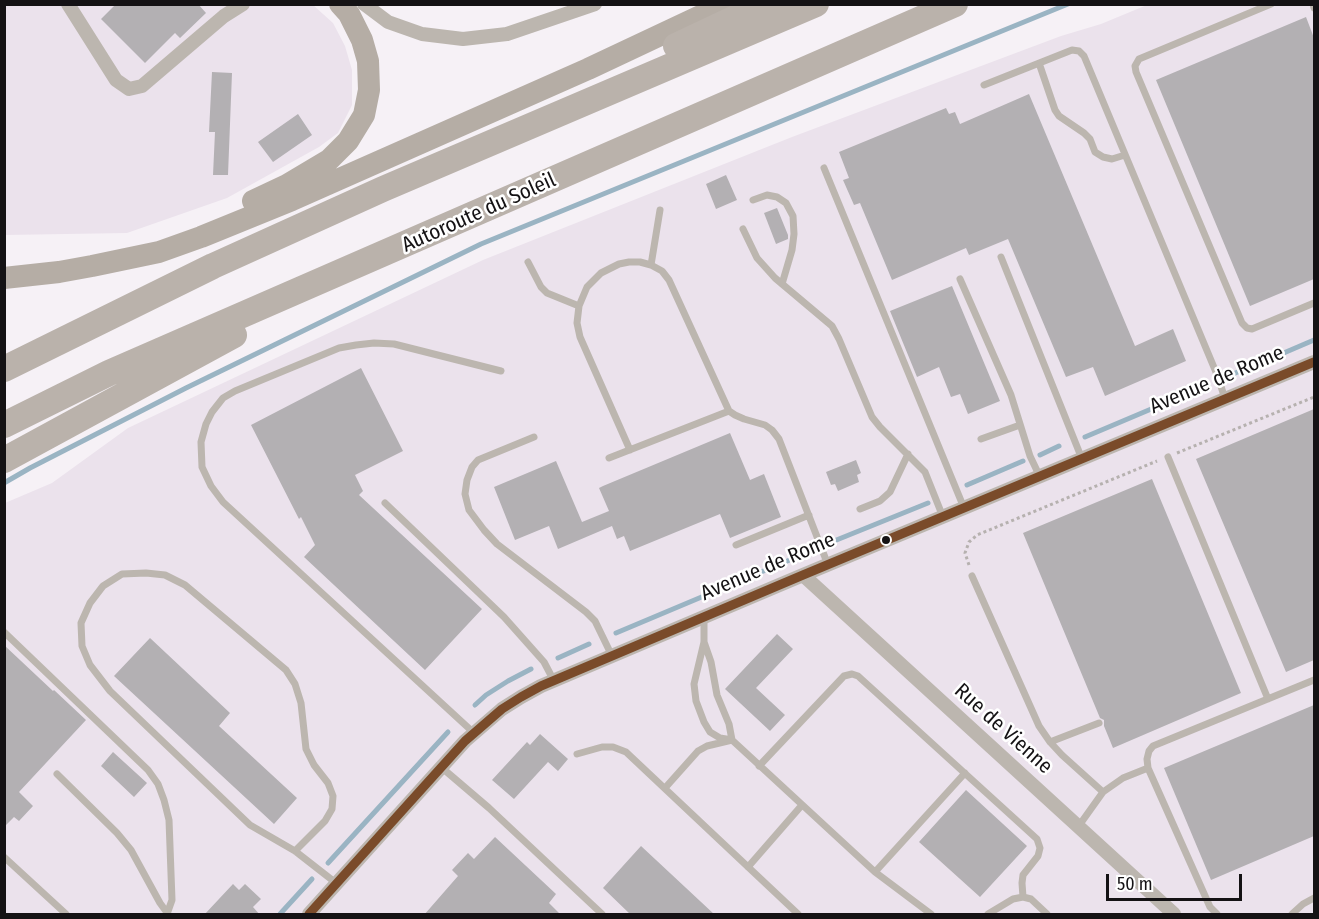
<!DOCTYPE html>
<html>
<head>
<meta charset="utf-8">
<style>
	body { margin:0 }
	#map { position:relative; width:1319px; height:919px; overflow:hidden; background:#f6f1f6; font-family:"Fira Sans Condensed",sans-serif }
	canvas { display:block }
	.frame { position:absolute; inset:0; border:6px solid #141214; pointer-events:none }
	.scale { position:absolute; left:1106px; top:874px; width:136px; height:27px; box-sizing:border-box; border:3px solid #141214; border-top:0; padding-left:8px; font-size:18px; line-height:21px; white-space:nowrap; color:#141214; -webkit-text-stroke:4px #fff; paint-order:stroke }
</style>
</head>
<body>
<div id="map">
<canvas width="1319" height="919"></canvas>
<div class="frame"></div>
<div class="scale">50 m</div>
</div>
<script>
const context = document.querySelector('canvas').getContext('2d');
context.lineJoin = 'round';
function fill(path, color) { context.fillStyle = color; context.fill(path, 'evenodd'); }
const shape = rows => new Path2D(rows.map(r => 'M' + r).join(''));
function trace(path, color, width, dash) { context.strokeStyle = color; context.lineWidth = width; context.lineCap = dash ? 'butt' : 'round'; context.setLineDash(dash || []); context.stroke(path); }
function write(font, color, halo, rows, align = 'center') {
  context.font = font + ' "Fira Sans Condensed",sans-serif'; context.lineWidth = 5; context.setLineDash([]); context.textBaseline = 'middle'; context.strokeStyle = halo; context.fillStyle = color; for (const [text, x, y, turn = 0] of rows) {
    context.save(); context.translate(x, y); context.rotate((+turn || 0) * Math.PI / 180); context.textAlign = isNaN(turn) ? turn : align; if (halo) context.strokeText(text, 0, 0); context.fillText(text, 0, 0); context.restore();
  }
}
fill(shape([
	[4,5,313,5,333,23,345,46,352,70,352,105,338,133,319,147,227,198,127,233,5,235],
	[1147,5,1314,5,1314,914,5,914,5,503,52,483,128,428,483,260,792,137,1061,36,1101,24]
]), '#ebe2ec');
trace(shape([
	[1272,358,1314,340],
	[1228,376,1245,369],
	[1085,437,1208,385],
	[1040,455,1059,446],
	[4,483,30,468,186,388,481,244,1068,4],
	[967,485,1023,461],
	[834,541,928,503],
	[616,633,811,551],
	[558,658,589,644],
	[475,705,486,695,508,681,531,669],
	[328,863,448,732],
	[280,914,312,879]
]), '#9ab4c3', 5);
fill(shape([
	[116,4,198,4,206,13,180,38,175,33,145,63,101,19],
	[1306,17,1314,38,1314,279,1250,306,1156,80],
	[212,72,232,73,228,175,213,175,215,132,209,132],
	[1029,94,1135,346,1173,329,1186,361,1105,396,1093,367,1066,377,1008,239,969,255,966,248,892,280,860,203,854,205,843,180,849,178,839,152,946,108,949,114,955,112,960,124],
	[298,114,312,135,273,162,258,142],
	[726,175,737,200,716,209,706,184],
	[777,208,788,235,788,239,776,244,764,213],
	[952,286,1000,401,968,414,960,394,951,397,939,367,917,377,890,311],
	[361,368,403,451,355,475,363,491,359,495,482,609,425,670,304,557,315,545,301,517,299,519,251,425],
	[1314,409,1314,660,1286,672,1196,459],
	[730,433,750,480,764,474,781,517,730,538,720,514,630,551,624,536,617,539,612,526,558,549,549,526,515,540,494,487,556,461,582,522,609,511,599,488,603,486],
	[856,460,861,473,857,475,859,482,838,491,835,484,831,485,826,472],
	[1152,479,1241,693,1113,748,1104,726,1104,720,1100,718,1023,533],
	[777,634,793,649,756,688,785,715,770,731,725,689],
	[150,638,230,713,219,726,297,798,274,824,114,676],
	[4,645,53,691,54,690,86,720,19,792,33,806,19,821,14,817,4,827],
	[1314,705,1314,836,1211,880,1164,768],
	[540,734,568,759,558,771,548,762,514,799,492,780,527,742,530,745],
	[113,752,147,783,134,797,101,766],
	[966,790,1027,846,980,897,919,842],
	[495,837,556,894,549,903,561,915,424,915,458,876,452,870,468,853,474,859],
	[641,846,715,915,631,915,603,888],
	[233,884,239,890,245,884,261,899,253,907,260,915,204,915]
]), '#b3b0b3');
trace(shape([
	[1177,453,1314,397],
	[969,565,965,553,969,542,977,535,1157,461]
]), '#b6b1af', 3, [3, 3]);
trace(shape([
	[1271,4,1139,59,1135,66,1136,72,1242,323,1247,328,1252,329,1314,303],
	[1313,4,1314,8],
	[1039,63,1055,110,1059,116,1084,133,1090,139,1095,152,1103,157,1112,159,1125,155],
	[984,85,1072,50,1079,51,1084,56,1218,377,1225,399],
	[824,168,964,508],
	[753,200,767,195,777,197,786,203,793,216,794,234,792,250,782,284],
	[743,229,757,258,775,278,832,326,839,339,872,417,880,427,925,472,943,517],
	[1001,257,1082,459],
	[528,262,541,287,547,293,579,306],
	[651,265,660,210],
	[960,279,1011,395,1030,456,1040,477],
	[534,437,478,460,472,467,467,480,465,494,469,510,484,530,497,544,586,612,595,621,612,656],
	[981,439,1020,425],
	[630,450,580,337,577,323,579,306,587,287,601,273,619,264,629,262,640,262,651,265,662,271,669,280,729,411,735,415,744,419,765,425,772,430,779,439,828,565],
	[1168,457,1268,699],
	[609,458,729,411],
	[385,503,504,617,544,662,554,681],
	[860,509,880,501,890,492,908,454],
	[736,545,809,515],
	[972,576,1039,726,1050,742,1062,755,1103,792],
	[4,632,148,770,158,784,164,800,169,820,172,900,167,914],
	[704,642,711,662,717,695,729,724,732,740,720,738,710,732,704,722,696,701,694,684,704,642],
	[704,642,704,617],
	[474,733,223,502,211,486,202,467,201,442,206,424,212,412,223,398,235,391,339,348,356,345,374,343,394,344,501,371],
	[1050,742,1099,723],
	[577,754,602,747,613,747,626,752,798,914],
	[759,766,844,676,852,674,858,676,1037,839,1040,848,1038,856,1023,875,1022,883,1023,897],
	[441,767,489,808,602,914],
	[57,774,117,833,131,850,160,903,168,914],
	[665,788,698,751,707,746,732,740,875,872,931,914],
	[1078,827,1103,792,1123,778,1148,768],
	[295,851,325,821,332,809,333,796,328,783,314,765,306,749,301,703,295,684,286,670,185,585,165,575,146,573,122,574,103,586,90,603,81,623,82,646,90,665,110,691,250,825,295,851,336,883],
	[4,857,66,914],
	[748,867,802,805],
	[875,872,965,773],
	[988,914,1013,899,1023,897,1031,899,1047,914],
	[1217,914,1210,907,1148,768,1147,759,1149,751,1153,746,1314,680],
	[1292,914,1303,904,1314,898]
]), '#bcb6af', 7);
trace(shape([
	[68,4,116,80,129,89,142,86,224,16,243,4],
	[364,4,388,22,422,34,463,39,507,34,595,4],
	[803,575,1174,914],
	[309,914,465,741,502,709,521,697,541,686,803,575,1314,362]
]), '#bcb6af', 14);
trace(shape([
	[253,201,287,185,329,160,348,141,364,115,369,90,368,61,362,40,349,14,340,4],
	[4,278,59,272,92,266,159,252,201,237,292,200,588,69,726,4]
]), '#b5ada5', 22);
trace(shape([
	[676,46,765,4],
	[4,369,213,266,383,189,816,4],
	[4,425,109,373,955,4],
	[4,460,234,335]
]), '#bab2ab', 26);
trace(shape([
	[309,914,465,741,502,709,521,697,541,686,803,575,1314,362]
]), '#7a4b2a', 9);
for (const [x, y, r, color] of [
	[886,540,5,"#141214"]
]) { const dot = new Path2D(); dot.arc(x, y, r, 0, 2 * Math.PI); context.fillStyle = color; context.fill(dot); trace(dot, '#fff', 2); }
write('21px', '#141214', '#fff', [
	["Autoroute du Soleil",479,213,-24],
	["Avenue de Rome",1217,380,-23],
	["Avenue de Rome",768,567,-23],
	["Rue de Vienne",1003,729,42]
]);
</script>
</body>
</html>
